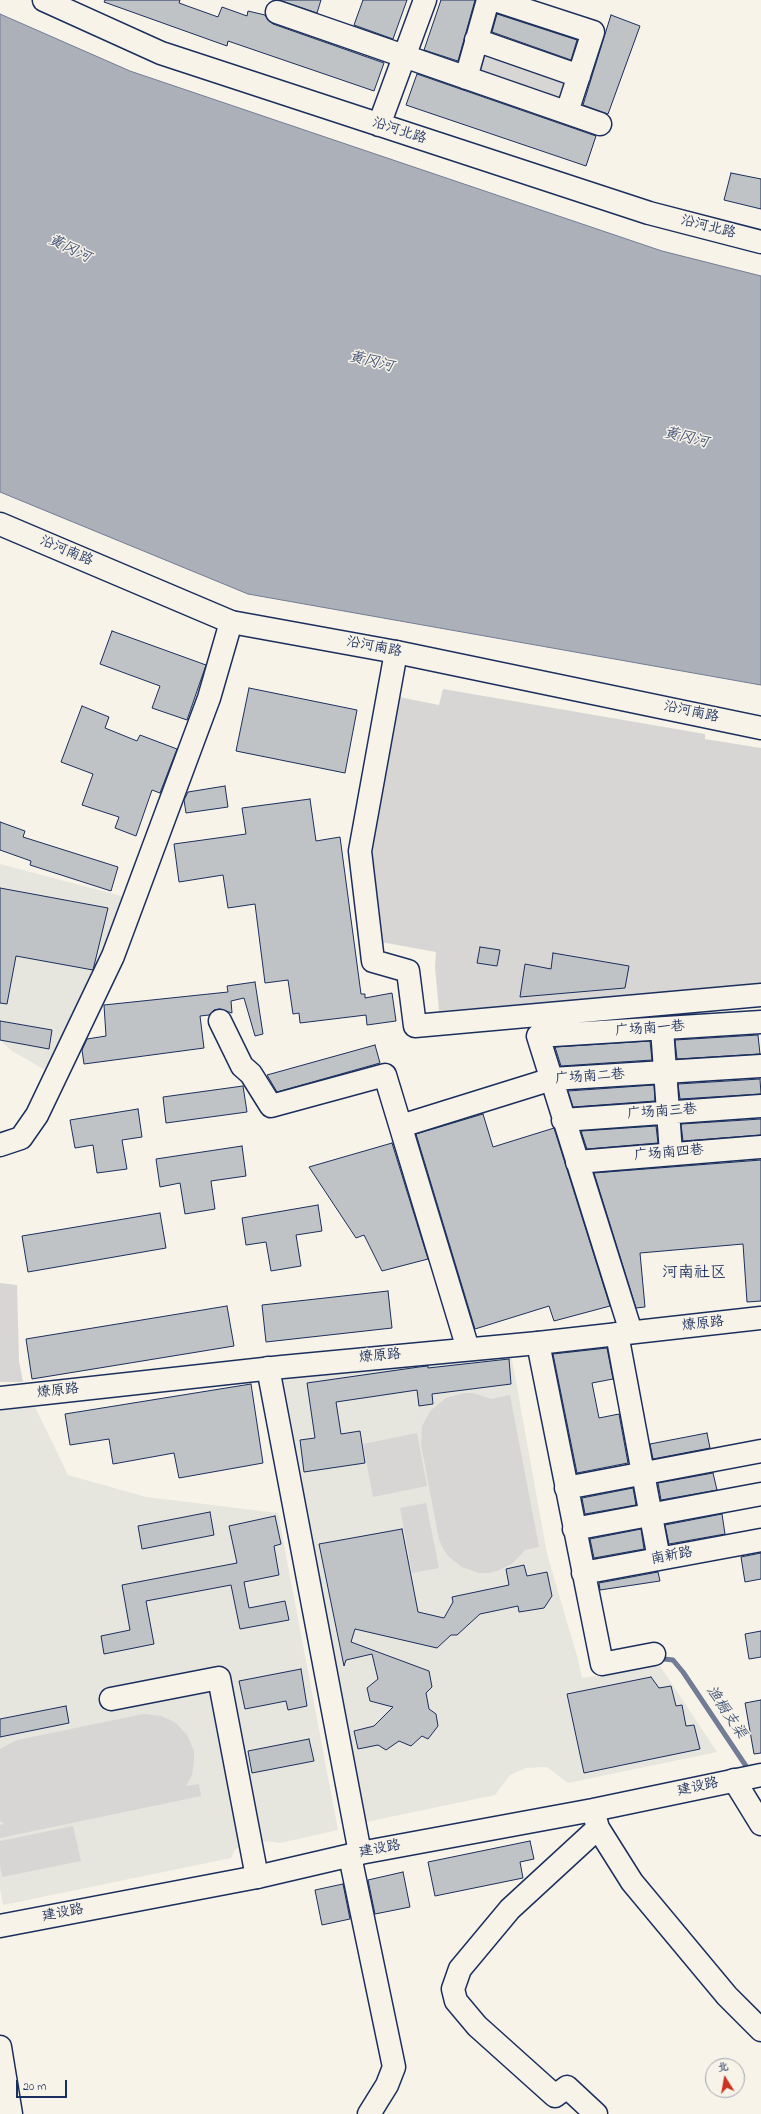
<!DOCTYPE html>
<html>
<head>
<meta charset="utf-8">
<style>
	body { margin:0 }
	#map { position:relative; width:761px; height:2114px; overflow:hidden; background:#f7f3e8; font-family:"Indie Flower","LXGW WenKai TC",sans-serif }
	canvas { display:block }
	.north { position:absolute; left:705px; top:2058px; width:40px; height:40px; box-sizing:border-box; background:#f7f3e8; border:1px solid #9fa5b1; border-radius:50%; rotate:349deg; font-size:11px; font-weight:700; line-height:16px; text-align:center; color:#1b2f5e }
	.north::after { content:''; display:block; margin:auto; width:14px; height:18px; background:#c8321e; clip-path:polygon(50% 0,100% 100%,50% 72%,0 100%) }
	.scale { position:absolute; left:16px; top:2080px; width:51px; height:18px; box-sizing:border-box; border:2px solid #1b2f5e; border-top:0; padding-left:5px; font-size:12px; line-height:14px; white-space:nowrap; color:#1b2f5e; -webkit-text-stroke:3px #f7f3e8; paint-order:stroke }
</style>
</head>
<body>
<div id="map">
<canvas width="761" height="2114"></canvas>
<div class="north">北</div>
<div class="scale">20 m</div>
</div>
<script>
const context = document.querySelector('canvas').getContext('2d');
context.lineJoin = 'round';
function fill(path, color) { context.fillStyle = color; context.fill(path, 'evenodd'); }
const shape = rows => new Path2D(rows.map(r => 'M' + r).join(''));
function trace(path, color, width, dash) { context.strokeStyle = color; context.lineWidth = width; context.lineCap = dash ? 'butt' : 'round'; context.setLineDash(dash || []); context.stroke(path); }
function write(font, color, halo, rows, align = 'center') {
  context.font = font + ' "Indie Flower","LXGW WenKai TC",sans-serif'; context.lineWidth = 3; context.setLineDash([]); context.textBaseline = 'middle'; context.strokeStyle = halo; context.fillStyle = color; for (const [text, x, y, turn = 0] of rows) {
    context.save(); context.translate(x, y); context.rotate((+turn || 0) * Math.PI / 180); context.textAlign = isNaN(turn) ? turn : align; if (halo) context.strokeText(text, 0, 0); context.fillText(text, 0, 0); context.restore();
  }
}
fill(shape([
	[0,864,125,897,107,947,60,1048,45,1070,12,1051,0,1040],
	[511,1354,547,1554,577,1656,582,1678,660,1666,717,1752,568,1783,547,1767,526,1768,510,1775,495,1795,366,1822,283,1378],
	[35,1407,68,1475,146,1497,278,1513,338,1830,280,1843,267,1841,235,1849,231,1858,3,1905,0,1889,0,1411]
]), '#e6e5de');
fill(shape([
	[484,51,570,80,562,102,477,73],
	[443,689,705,734,705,739,761,748,761,986,439,1011,435,967,436,952,381,942,371,854,399,697,439,705],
	[0,1283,17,1285,19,1361,23,1382,0,1382],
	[464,1393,473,1393,491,1399,510,1395,539,1547,525,1550,513,1563,497,1571,488,1573,479,1573,462,1567,448,1556,443,1548,439,1540,421,1444,422,1426,431,1410,446,1398],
	[417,1433,427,1486,373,1497,363,1444],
	[426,1503,439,1568,412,1573,400,1508],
	[144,1714,161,1716,168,1719,176,1723,187,1735,194,1751,194,1759,192,1775,186,1786,199,1784,201,1796,0,1838,0,1825,4,1824,0,1821,0,1749,17,1740],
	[73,1826,81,1861,2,1877,0,1866,0,1841]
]), '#d7d6d4');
const water = shape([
	[0,14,130,71,662,251,761,276,761,685,248,594,0,492,0,14]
]);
fill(water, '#acb0b9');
trace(water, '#727c95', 1);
trace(shape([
	[664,1659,673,1660,683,1672,750,1772]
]), '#727c95', 5);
const building = shape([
	[105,0,180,0,179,3,218,17,222,7,247,16,248,11,265,15,268,20,273,24,384,63,374,91,228,41,227,46,104,2,105,0],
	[279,0,321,0,317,13,279,0],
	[363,0,407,0,393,39,354,25,363,0],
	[441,0,475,0,458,61,424,50,441,0],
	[497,14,577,40,571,60,492,32,497,14],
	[611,15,640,26,608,114,583,105,611,15],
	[417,74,596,136,586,166,406,105,417,74],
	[731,173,761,179,761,209,724,200,731,173],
	[112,631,206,665,187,720,152,708,160,686,100,664,112,631],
	[249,688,357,710,345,773,236,751,249,688],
	[82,706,109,717,105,728,137,741,140,735,177,749,160,793,152,790,136,836,115,828,119,817,82,805,93,774,61,762,82,706],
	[225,786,228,807,186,813,184,800,188,792,225,786],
	[310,799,316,841,340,837,361,994,365,994,365,998,392,993,396,1021,367,1025,366,1015,300,1023,299,1013,293,1014,288,980,265,983,255,904,228,908,223,875,179,882,174,844,246,834,242,808,310,799],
	[0,822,25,831,23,837,118,867,111,891,30,865,31,861,0,850,0,822],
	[0,888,108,908,93,970,16,956,7,1004,0,1003,0,888],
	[480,947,500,950,497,966,477,963,480,947],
	[553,953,629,966,625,988,520,997,525,964,551,969,553,953],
	[255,982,263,1034,255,1036,244,998,231,1001,232,1013,220,1009,214,1010,209,1015,200,1016,204,1048,84,1064,82,1050,87,1039,106,1036,104,1005,228,992,227,986,255,982],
	[0,1021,52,1030,49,1049,0,1040,0,1021],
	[758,1035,760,1054,677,1059,675,1040,758,1035],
	[650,1041,652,1060,561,1066,555,1047,650,1041],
	[375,1045,380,1063,277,1092,267,1075,375,1045],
	[760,1079,761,1094,680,1099,678,1084,760,1079],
	[654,1085,655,1101,573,1107,568,1091,654,1085],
	[243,1086,247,1112,166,1123,163,1097,243,1086],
	[138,1109,142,1137,122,1140,127,1169,97,1173,93,1145,75,1148,70,1120,138,1109],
	[483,1114,493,1147,554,1128,610,1306,554,1321,549,1306,475,1329,416,1134,483,1114],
	[761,1119,761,1135,683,1141,681,1124,761,1119],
	[656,1126,658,1143,587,1149,581,1131,656,1126],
	[392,1143,428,1259,382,1271,364,1235,356,1238,309,1167,392,1143],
	[242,1146,246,1176,211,1181,215,1209,185,1214,180,1183,160,1187,156,1159,242,1146],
	[761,1160,761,1301,747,1302,743,1244,640,1253,645,1307,636,1308,594,1173,761,1160],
	[318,1205,322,1231,296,1235,301,1266,271,1271,266,1242,246,1245,242,1218,318,1205],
	[160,1213,166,1248,28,1272,22,1236,160,1213],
	[388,1291,392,1328,266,1342,262,1305,388,1291],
	[227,1306,234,1346,32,1379,26,1339,227,1306],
	[607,1348,613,1379,592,1383,599,1418,619,1414,628,1463,577,1473,553,1354,607,1348],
	[509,1359,511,1384,432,1394,433,1404,419,1406,417,1390,336,1402,341,1434,360,1431,365,1463,304,1472,300,1440,315,1438,307,1383,419,1367,428,1366,428,1368,509,1359],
	[251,1384,263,1463,179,1478,174,1453,113,1464,109,1439,70,1445,65,1414,251,1384],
	[707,1433,710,1448,653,1459,650,1444,707,1433],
	[713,1473,717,1490,661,1500,658,1483,713,1473],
	[633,1488,636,1505,585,1514,582,1498,633,1488],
	[210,1512,214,1535,142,1549,138,1526,210,1512],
	[722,1514,725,1534,669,1544,665,1525,722,1514],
	[275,1516,281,1544,274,1546,279,1575,244,1582,249,1608,285,1601,289,1620,240,1629,231,1585,146,1601,154,1644,104,1654,101,1636,130,1630,122,1585,237,1563,229,1526,275,1516],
	[402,1529,418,1612,444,1618,453,1602,452,1597,509,1585,506,1569,524,1565,527,1576,547,1572,552,1596,544,1608,519,1612,518,1606,480,1614,457,1635,451,1635,437,1648,355,1629,351,1642,429,1671,432,1687,426,1693,429,1709,436,1714,438,1726,428,1739,422,1736,411,1746,399,1741,386,1750,378,1745,358,1749,354,1731,374,1726,393,1707,370,1701,367,1688,378,1679,372,1654,346,1660,344,1666,319,1544,402,1529],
	[641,1529,644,1549,594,1558,590,1539,641,1529],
	[761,1553,761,1579,745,1582,741,1557,761,1553],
	[658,1572,660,1581,600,1590,599,1583,658,1572],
	[761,1631,761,1657,749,1659,745,1634,761,1631],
	[301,1669,307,1706,288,1710,286,1701,245,1709,239,1681,301,1669],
	[651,1677,659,1688,671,1686,676,1706,682,1705,686,1726,694,1725,700,1749,584,1773,567,1694,651,1677],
	[761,1700,761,1753,754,1754,745,1703,761,1700],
	[66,1706,69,1723,0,1737,0,1719,66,1706],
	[309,1739,314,1761,252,1773,248,1751,309,1739],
	[530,1841,534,1859,520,1862,523,1878,435,1896,428,1862,530,1841],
	[403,1872,410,1907,375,1914,368,1880,403,1872],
	[343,1884,350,1919,322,1925,315,1890,343,1884]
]);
fill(building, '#c0c3c5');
trace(building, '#1b2f5e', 1);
const minor = shape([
	[44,0,161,53,649,213,761,242],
	[495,0,593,32,567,112],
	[277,12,600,124],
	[476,40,579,76],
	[466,78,488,0],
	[379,125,425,0],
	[396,652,360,851,373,961,408,971,415,1026,761,995],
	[220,1021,242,1066,251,1074,271,1106,385,1075,468,1349],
	[662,1029,671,1153],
	[563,1120,761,1106],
	[401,1126,552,1079,761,1066],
	[0,1145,21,1138,37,1115,113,956,209,698,231,622],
	[577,1162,761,1147],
	[631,1332,538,1036,761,1022],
	[617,1334,659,1559],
	[538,1343,602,1664,654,1654],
	[268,1368,360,1853],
	[566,1488,761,1451],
	[574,1529,761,1494],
	[583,1573,761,1540],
	[111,1699,219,1678,257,1877],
	[734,1780,761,1824],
	[594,1814,598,1828,632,1882,727,1996,761,2030],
	[350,1856,394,2067,387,2085,369,2114],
	[596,2114,567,2087,555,2096,477,2026,456,2001,453,1989,460,1969,510,1909,598,1828]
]);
const major = shape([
	[0,524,231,622,396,652,761,728],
	[0,1398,282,1367,538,1343,761,1318],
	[0,1926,257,1877,360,1853,593,1810,761,1775],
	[0,2047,11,2114]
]);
trace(minor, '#1b2f5e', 25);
trace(major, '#1b2f5e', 25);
trace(minor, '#f7f3e8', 22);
trace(major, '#f7f3e8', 22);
write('14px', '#1b2f5e', '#f7f3e8', [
	["沿河北路",399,132,18],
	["沿河北路",708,228,14],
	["沿河南路",66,552,23],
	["沿河南路",374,648,11],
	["沿河南路",691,713,12],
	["广场南一巷",650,1030,-4],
	["广场南二巷",590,1078,-4],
	["广场南三巷",662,1113,-4],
	["广场南四巷",669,1154,-5],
	["燎原路",703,1325,-6],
	["燎原路",380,1357,-5],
	["燎原路",58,1392,-6],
	["南新路",672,1557,-11],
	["建设路",698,1788,-12],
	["建设路",380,1850,-11],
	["建设路",63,1914,-11]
]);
write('italic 15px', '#465679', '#f7f3e8', [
	["黄冈河",69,250,26],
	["黄冈河",371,363,14],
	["黄冈河",686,439,14],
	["渔橱支渠",725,1713,56]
]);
write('16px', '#1b2f5e', '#f7f3e8', [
	["河南社区",694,1274]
]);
</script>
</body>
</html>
